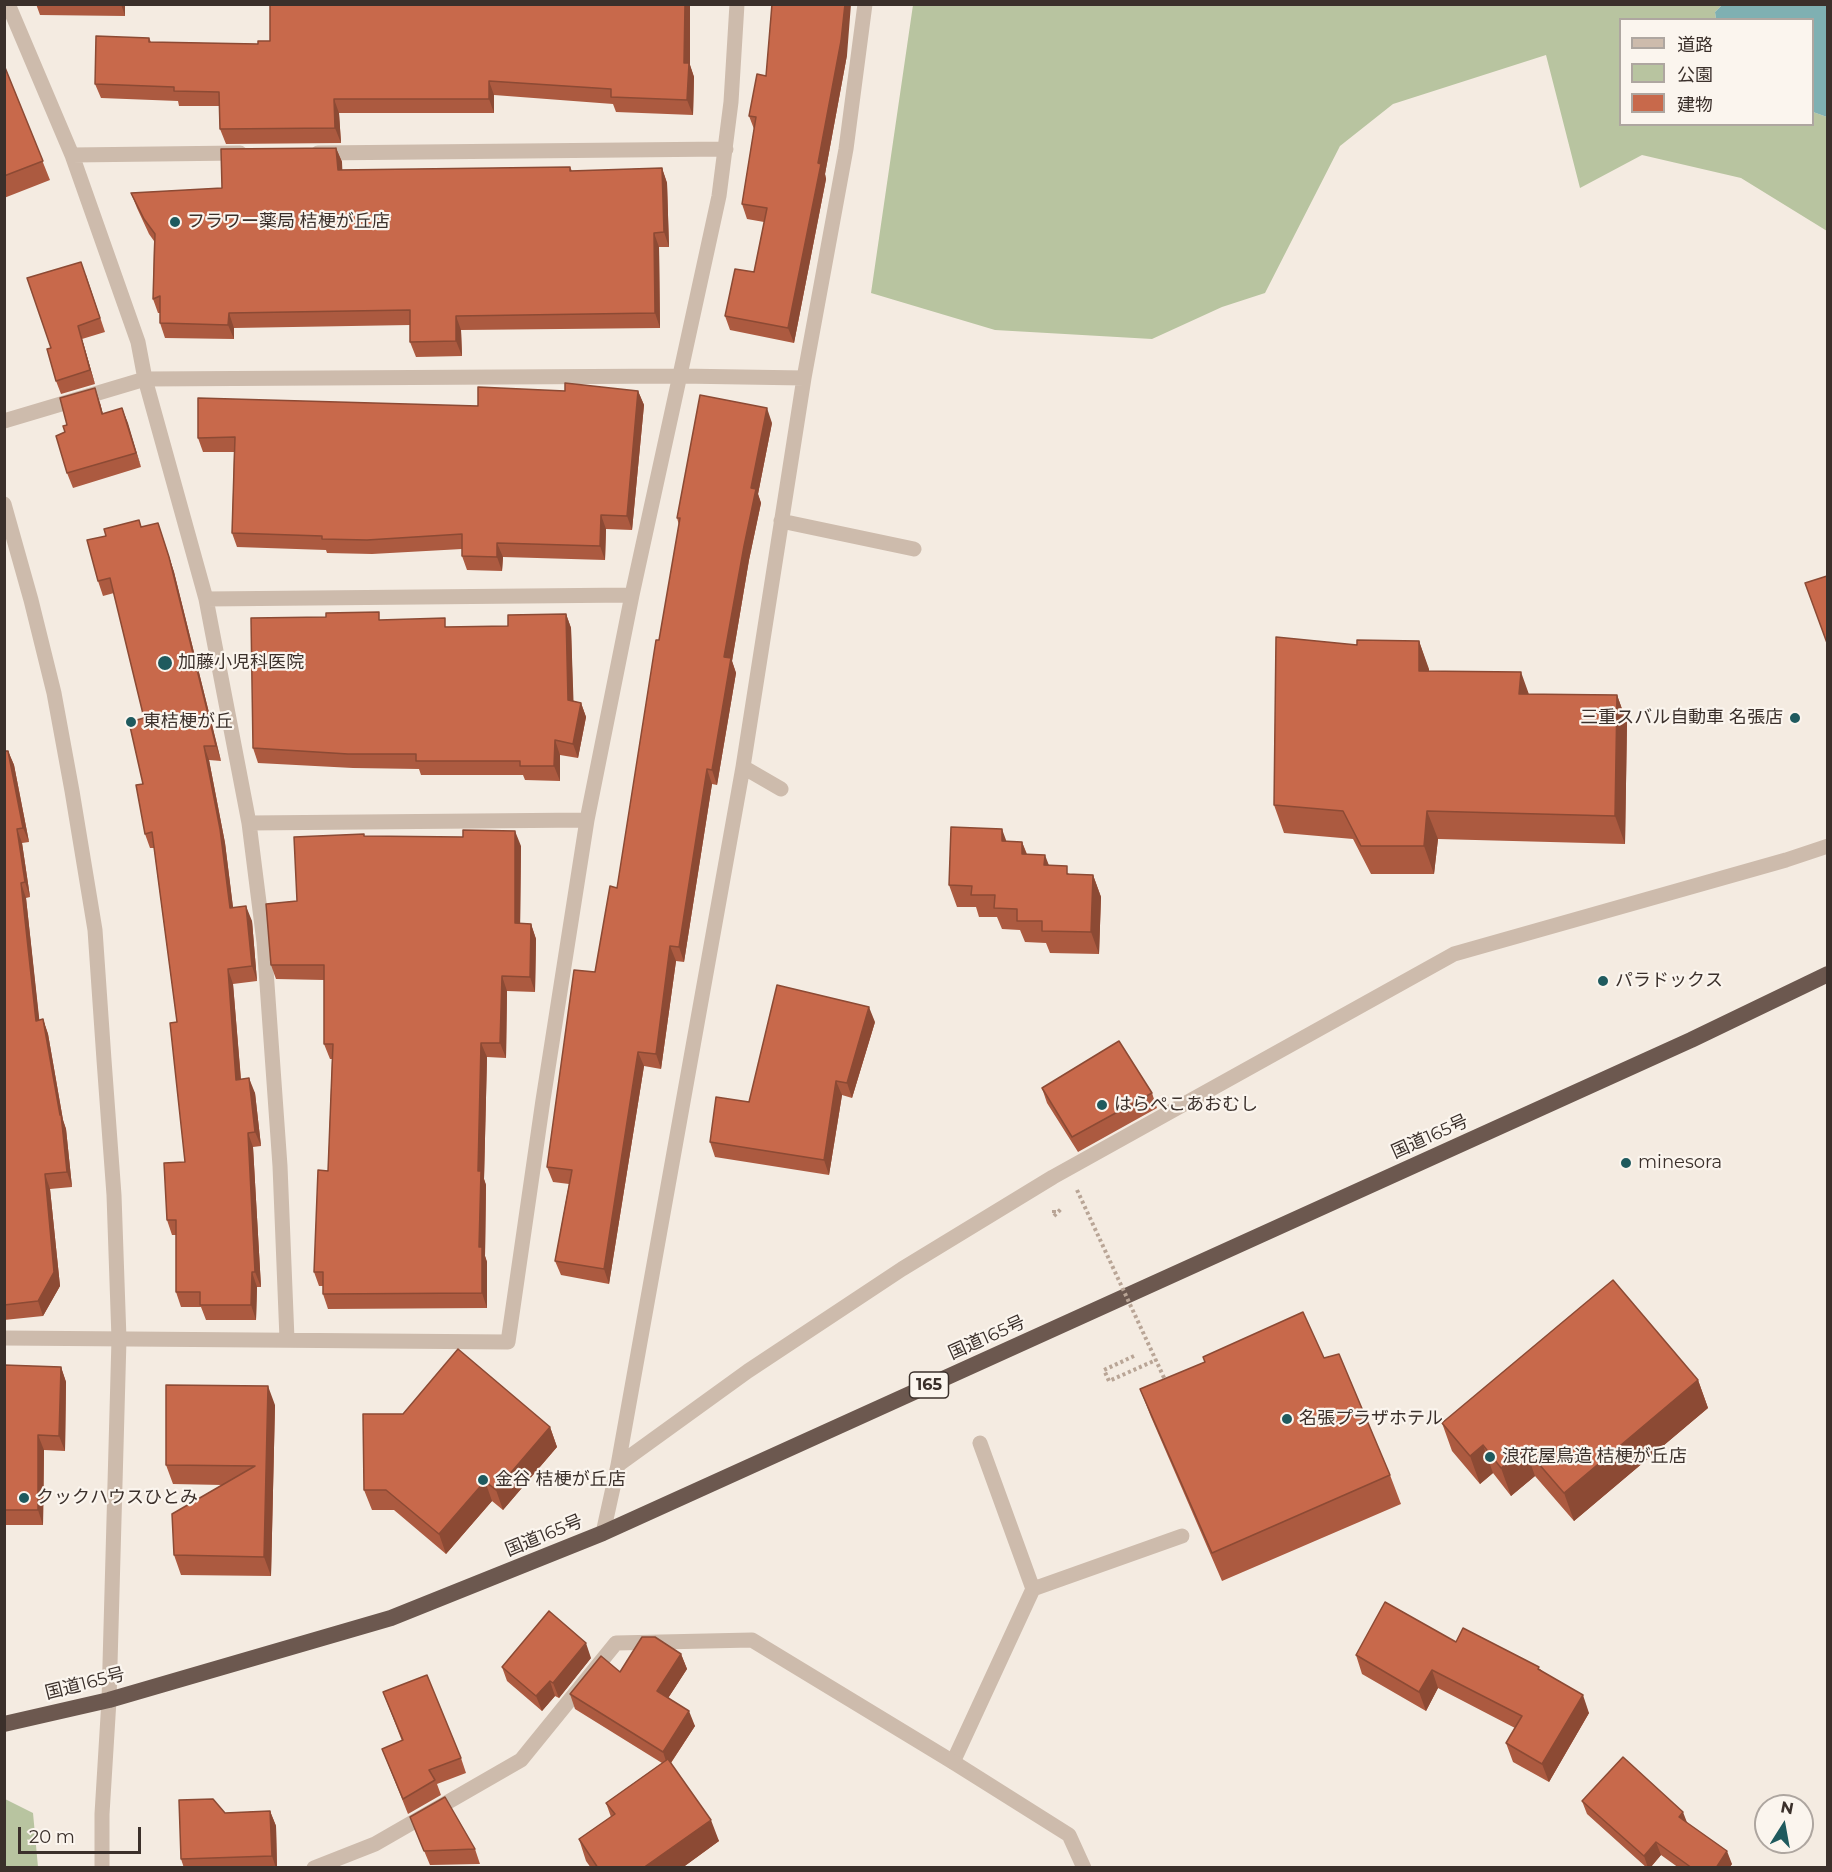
<!DOCTYPE html>
<html>
<head>
<meta charset="utf-8">
<style>
	body { margin:0 }
	#map { position:relative; width:1832px; height:1872px; overflow:hidden; background:#f4ebe1; font-family:Montserrat,"Noto Sans JP",sans-serif }
	canvas { display:block }
	.frame { position:absolute; inset:0; border:6px solid #3b302b; pointer-events:none }
	.legend { position:absolute; left:1619px; top:18px; width:195px; height:108px; box-sizing:border-box; background:#fbf5ee; border:2px solid #aea6a0; margin:0; padding:8px 10px; list-style:none; font-size:18px; color:#3b302b }
	.legend li { display:flex; align-items:center; gap:12px; height:30px }
	.legend b { width:30px; border:2px solid #aea6a0 }
	.north { position:absolute; left:1754px; top:1794px; width:60px; height:60px; box-sizing:border-box; background:#fbf5ee; border:2px solid #aea6a0; border-radius:50%; rotate:11deg; font-size:16px; font-weight:700; line-height:24px; text-align:center; color:#3b302b }
	.north::after { content:''; display:block; margin:auto; width:21px; height:27px; background:#1f5a5e; clip-path:polygon(50% 0,100% 100%,50% 72%,0 100%) }
	.scale { position:absolute; left:18px; top:1827px; width:123px; height:27px; box-sizing:border-box; border:3px solid #3b302b; border-top:0; padding-left:8px; font-size:18px; line-height:21px; white-space:nowrap; color:#3b302b; -webkit-text-stroke:4px #fbf5ee; paint-order:stroke }
</style>
</head>
<body>
<div id="map">
<canvas width="1832" height="1872"></canvas>
<div class="frame"></div>
<ul class="legend">
<li><b style="height:8px;background:#cdbbac"></b>道路</li>
<li><b style="height:16px;background:#b8c4a0"></b>公園</li>
<li><b style="height:16px;background:#c8694b"></b>建物</li>
</ul>
<div class="north">N</div>
<div class="scale">20 m</div>
</div>
<script>
const context = document.querySelector('canvas').getContext('2d');
context.lineJoin = 'round';
function fill(path, color) { context.fillStyle = color; context.fill(path, 'evenodd'); }
const shape = rows => new Path2D(rows.map(r => 'M' + r).join(''));
function trace(path, color, width, dash) { context.strokeStyle = color; context.lineWidth = width; context.lineCap = dash ? 'butt' : 'round'; context.setLineDash(dash || []); context.stroke(path); }
function write(font, color, halo, rows, align = 'center') {
  context.font = font + ' Montserrat,"Noto Sans JP",sans-serif'; context.lineWidth = 4.5; context.setLineDash([]); context.textBaseline = 'middle'; context.strokeStyle = halo; context.fillStyle = color; for (const [text, x, y, turn = 0] of rows) {
    context.save(); context.translate(x, y); context.rotate((+turn || 0) * Math.PI / 180); context.textAlign = isNaN(turn) ? turn : align; if (halo) context.strokeText(text, 0, 0); context.fillText(text, 0, 0); context.restore();
  }
}
fill(shape([
	[913,5,1722,5,1715,12,1716,19,1620,20,1620,124,1812,124,1813,112,1827,117,1827,231,1741,178,1642,155,1580,188,1546,55,1393,104,1340,146,1265,293,1222,307,1152,339,995,330,871,293],
	[5,1799,33,1813,38,1867,5,1867]
]), '#b8c4a0');
fill(shape([
	[1722,5,1827,5,1827,117,1813,112,1812,20,1716,19,1715,12]
]), '#7fb0b2');
trace(shape([
	[1054,1210,1054,1216,1061,1209],
	[1134,1356,1104,1370,1109,1381,1156,1360]
]), '#b9a596', 4, [3, 3]);
trace(shape([
	[980,1443,1033,1589],
	[953,1762,1033,1589,1182,1536]
]), '#cdbbac', 15);
trace(shape([
	[8,4,72,155,138,342,145,379,206,599,249,823,264,942,280,1166,287,1339],
	[318,153,726,149],
	[72,155,240,153],
	[4,421,145,379,680,376,804,378],
	[781,521,914,549],
	[206,599,632,595],
	[743,767,781,789],
	[249,823,587,820],
	[4,1338,508,1342,543,1100,587,820,632,595,719,196,731,102,737,4],
	[618,1465,748,1371,902,1269,1053,1177,1454,954,1786,860,1828,846],
	[603,1533,618,1465,743,767,804,378,846,149,865,4],
	[314,1868,375,1844,521,1760,616,1643,752,1640,953,1762,1069,1835,1084,1868]
]), '#cdbbac', 15);
trace(shape([
	[4,504,31,600,54,693,72,791,95,930,104,1060,114,1195,119,1339,109,1700,102,1814,102,1868]
]), '#cdbbac', 15);
trace(shape([
	[4,1724,109,1700,391,1618,603,1533,1691,1040,1828,974]
]), '#6c584f', 16);
trace(shape([
	[1077,1190,1166,1382]
]), '#b9a596', 4, [3, 3]);
fill(shape([
	[36,4,125,4,125,16,40,15],
	[690,4,690,65,694,77,693,115,616,112,613,104,494,95,494,113,339,113,341,143,226,144,220,129,219,106,179,106,178,101,101,98,95,84,149,38,151,42,258,44,270,41],
	[847,55,825,174,826,179,794,343,730,330,725,316,754,272,764,222,747,219,742,204,754,129,749,116,766,76],
	[4,65,50,180,4,198],
	[336,148,342,162,342,170,570,167,572,171,662,168,667,183,669,247,659,247,660,328,461,330,462,356,416,357,410,342,410,325,234,328,234,339,165,338,160,323,160,313,158,313,153,299,154,241,149,234,137,208,131,193,222,188],
	[86,275,105,332,82,339,95,384,61,394,56,381,51,348],
	[565,391,638,391,644,405,632,530,606,529,605,560,503,557,502,571,467,570,462,556,462,549,372,554,327,553,326,550,237,547,232,533,234,452,203,452,198,438,478,406],
	[100,403,103,414,122,408,141,467,73,488,67,473,65,432,67,425],
	[772,423,758,494,761,503,749,560,732,661,736,673,717,785,712,784,684,962,676,961,661,1069,644,1066,609,1284,561,1275,555,1261,569,1184,553,1182,547,1167,617,888,679,525,677,518],
	[158,523,174,572,221,761,209,760,225,843,233,908,252,921,257,981,233,984,241,1079,255,1093,261,1146,253,1147,261,1287,257,1287,256,1320,206,1320,201,1307,181,1307,176,1292,176,1235,172,1235,167,1220,185,1162,177,1022,154,848,150,848,145,834,143,784,144,718,114,593,103,596,98,581,106,536],
	[566,614,571,628,573,701,581,703,586,717,578,758,560,755,560,781,525,780,523,775,421,775,419,769,353,768,258,763,253,748,382,620,448,627,508,626],
	[1419,641,1429,671,1528,694,1617,695,1627,723,1625,844,1438,839,1434,874,1371,874,1353,839,1284,833,1274,805,1357,645],
	[4,751,8,751,14,765,29,842,22,843,30,897,26,898,39,1020,43,1019,48,1034,63,1120,66,1129,72,1187,50,1189,60,1286,43,1316,4,1320],
	[365,836,521,846,520,923,531,924,536,939,535,992,507,991,506,1058,487,1057,484,1179,486,1185,485,1256,487,1262,487,1308,328,1309,323,1294,323,1286,319,1286,314,1272,328,1171,332,1059,330,1059,324,1044,324,980,276,979,271,965,297,901],
	[1006,842,1022,842,1027,854,1049,865,1070,874,1093,875,1101,897,1099,954,1050,953,1046,943,1025,942,1020,930,1002,929,997,917,979,917,976,907,957,907,949,885],
	[875,1022,852,1098,842,1095,829,1175,715,1157,710,1142,749,1102],
	[1042,1088,1152,1093,1157,1108,1078,1152,1047,1103],
	[1324,1358,1390,1475,1401,1504,1222,1581,1151,1417,1140,1389],
	[4,1365,61,1367,66,1382,65,1451,44,1450,43,1525,5,1525],
	[1698,1380,1708,1408,1574,1521,1535,1476,1511,1496,1493,1473,1480,1484,1452,1451,1442,1423],
	[275,1405,271,1576,181,1575,174,1555,222,1485,173,1484,166,1465],
	[550,1427,557,1447,503,1510,492,1501,446,1554,394,1510,372,1510,364,1490],
	[1456,1642,1540,1669,1589,1713,1549,1782,1513,1762,1506,1743,1515,1728,1438,1688,1426,1711,1362,1674,1356,1655],
	[681,1654,687,1669,668,1698,695,1726,671,1763,719,1841,682,1868,591,1868,586,1861,579,1839,611,1817,606,1803,662,1763,575,1709,570,1694,620,1672],
	[591,1658,559,1698,555,1696,542,1711,507,1681,502,1667],
	[383,1692,461,1758,466,1773,437,1784,441,1795,408,1814,382,1749,402,1741],
	[1582,1801,1687,1823,1732,1864,1729,1868,1679,1868,1661,1855,1650,1868,1647,1868,1587,1814],
	[270,1811,276,1826,277,1868,184,1868,181,1859,225,1813],
	[410,1817,475,1849,480,1864,430,1865]
]), '#ac5a40');
fill(shape([
	[121,4,125,4,125,16],
	[685,4,690,4,690,65,694,77,693,115,687,100,684,63],
	[845,4,851,4,847,55,825,174,826,179,794,343,788,328],
	[489,81,494,95,494,113,489,99],
	[334,99,339,113,341,143,335,128],
	[336,148,342,162,343,185,338,170],
	[662,168,667,183,669,247,664,232],
	[654,233,659,247,660,328,655,313],
	[229,313,234,328,234,339,228,325],
	[456,316,461,330,462,356,456,341],
	[78,326,82,339,95,384,90,370],
	[95,388,100,403,107,429,102,414],
	[638,391,644,405,632,530,627,516],
	[122,408,128,423,141,467,136,453],
	[767,408,772,423,758,494,761,503,749,560,732,661,736,673,717,785,712,770,724,657,751,488],
	[601,515,606,529,605,560,600,546],
	[158,523,174,572,221,761,216,746],
	[497,543,503,557,502,571,497,557],
	[566,614,571,628,574,715,568,700],
	[1419,641,1429,669,1429,699,1419,671],
	[1521,672,1531,700,1519,694],
	[1617,695,1627,723,1625,844,1615,816],
	[581,703,586,717,578,758,573,744],
	[555,740,560,755,560,781,554,766],
	[204,746,209,760,225,843,235,923,230,908],
	[8,751,14,765,29,842,23,828],
	[707,769,712,784,684,962,679,947],
	[1427,811,1438,839,1434,874,1424,846],
	[17,829,22,843,30,897,25,882],
	[1002,829,1010,851,1002,841],
	[515,831,521,846,520,938,515,923],
	[1022,842,1030,864,1022,854],
	[1045,855,1053,876,1044,865],
	[1093,875,1101,897,1099,954,1091,932],
	[21,883,26,898,41,1035,36,1021],
	[246,906,252,921,257,981,252,966],
	[531,924,536,939,535,992,530,977],
	[670,946,676,961,661,1069,656,1054],
	[228,969,233,984,242,1094,236,1080],
	[502,976,507,991,506,1058,500,1043],
	[869,1007,875,1022,852,1098,847,1083],
	[43,1019,48,1034,63,1120,66,1129,72,1187,67,1172,60,1115],
	[481,1043,487,1057,484,1179,486,1185,485,1256,487,1262,487,1308,482,1293,479,1247,478,1171],
	[638,1052,644,1066,609,1284,604,1269],
	[249,1078,255,1093,261,1146,255,1132],
	[836,1081,842,1095,829,1175,824,1160],
	[248,1133,253,1147,261,1287,255,1272],
	[45,1174,50,1189,60,1286,43,1316,38,1301],
	[252,1272,257,1287,256,1320,251,1305],
	[61,1367,66,1382,65,1451,59,1436],
	[1698,1380,1708,1408,1574,1521,1564,1493],
	[268,1386,275,1405,271,1576,264,1557],
	[550,1427,557,1447,503,1510,496,1490],
	[38,1435,44,1450,43,1525,38,1510],
	[1483,1445,1493,1473,1480,1484,1470,1456],
	[1525,1448,1535,1476,1511,1496,1501,1468],
	[485,1481,492,1501,446,1554,439,1534],
	[586,1643,591,1658,559,1698,553,1683],
	[681,1654,687,1669,663,1706,657,1691],
	[1432,1670,1438,1688,1426,1711,1419,1692],
	[550,1681,555,1696,542,1711,536,1696],
	[1583,1695,1589,1713,1549,1782,1542,1764],
	[689,1711,695,1726,668,1767,663,1752],
	[270,1811,276,1826,277,1868,276,1868,272,1856],
	[1683,1812,1688,1825,1679,1817],
	[711,1820,719,1841,682,1868,643,1868],
	[1656,1842,1661,1855,1650,1868,1648,1868,1644,1856],
	[1727,1851,1732,1864,1729,1868,1716,1868]
]), '#8c4a34');
const building = shape([
	[270,4,685,4,684,63,689,63,687,100,611,97,611,89,489,81,489,99,334,99,335,128,220,129,219,92,174,91,174,87,95,84,96,36,149,38,149,42,258,44,258,41,270,41,270,4],
	[772,4,845,4,841,41,818,163,821,164,788,328,725,316,735,269,754,272,767,208,742,204,756,117,749,116,757,74,766,76,772,4],
	[4,65,43,161,4,176,4,65],
	[336,148,338,170,570,167,570,171,662,168,664,232,654,233,655,313,456,316,456,341,410,342,410,310,229,313,228,325,160,323,160,296,153,299,155,234,144,219,131,193,222,188,221,149,336,148],
	[81,262,100,318,78,326,90,370,56,381,47,349,51,348,27,278,81,262],
	[565,383,638,391,627,516,601,515,600,546,497,543,497,557,462,556,462,534,367,540,322,539,322,536,232,533,235,437,198,438,198,398,478,406,478,387,565,391,565,383],
	[95,388,102,414,122,408,136,453,67,473,56,436,65,432,63,426,67,425,60,398,95,388],
	[700,395,767,408,751,488,756,489,744,546,724,657,731,658,712,770,707,769,679,947,670,946,656,1054,638,1052,604,1269,555,1261,572,1170,547,1167,574,970,595,972,610,886,617,888,656,640,659,640,680,518,677,518,700,395],
	[139,520,141,527,158,523,169,557,216,746,204,746,220,829,230,908,246,906,252,966,228,969,236,1080,249,1078,255,1132,248,1133,255,1272,252,1272,251,1305,200,1305,200,1292,176,1292,176,1220,167,1220,164,1163,185,1162,170,1023,177,1022,152,832,145,834,136,785,143,784,129,722,144,718,110,578,98,581,87,540,106,536,104,529,139,520],
	[1827,576,1827,643,1805,583,1827,576],
	[379,612,379,620,445,618,445,627,508,626,508,615,566,614,568,700,581,703,573,744,555,740,554,766,520,766,520,761,416,761,416,754,348,754,253,748,251,618,326,617,326,613,379,612],
	[1276,637,1357,645,1357,640,1419,641,1419,671,1521,672,1519,694,1617,695,1615,816,1427,811,1424,846,1361,846,1343,811,1274,805,1276,637],
	[4,751,8,751,23,828,17,829,25,882,21,883,36,1021,43,1019,60,1115,61,1114,67,1172,45,1174,54,1272,38,1301,4,1305,4,751],
	[951,827,1002,829,1002,841,1022,842,1022,854,1045,855,1044,865,1067,866,1067,874,1093,875,1091,932,1042,931,1042,921,1017,921,1017,909,994,908,995,895,971,895,972,886,949,885,951,827],
	[463,830,515,831,515,923,531,924,530,977,502,976,500,1043,481,1043,478,1171,481,1171,479,1247,482,1247,482,1293,323,1294,323,1272,314,1272,318,1170,328,1171,333,1044,324,1044,324,965,271,965,266,904,297,901,294,837,364,834,364,836,463,837,463,830],
	[777,985,869,1007,847,1083,836,1081,824,1160,710,1142,716,1097,749,1102,777,985],
	[1119,1041,1152,1093,1072,1137,1042,1088,1119,1041],
	[1613,1280,1698,1380,1564,1493,1525,1448,1501,1468,1483,1445,1470,1456,1442,1423,1613,1280],
	[1303,1312,1324,1358,1339,1354,1390,1475,1212,1553,1140,1389,1205,1362,1203,1357,1303,1312],
	[458,1349,550,1427,496,1490,485,1481,439,1534,386,1490,364,1490,363,1414,403,1414,458,1349],
	[4,1365,61,1367,59,1436,38,1435,38,1510,4,1510,4,1365],
	[166,1385,268,1386,264,1557,174,1555,172,1514,255,1466,166,1465,166,1385],
	[1385,1602,1456,1642,1463,1628,1539,1667,1538,1669,1583,1695,1542,1764,1506,1743,1522,1716,1432,1670,1419,1692,1356,1655,1385,1602],
	[549,1611,586,1643,553,1683,550,1681,536,1696,502,1667,549,1611],
	[642,1637,655,1637,681,1654,657,1691,689,1711,663,1752,570,1694,601,1656,620,1672,642,1637],
	[427,1675,461,1758,429,1770,435,1780,403,1799,382,1749,403,1740,383,1692,427,1675],
	[1623,1757,1683,1812,1679,1817,1727,1851,1716,1868,1692,1868,1656,1842,1644,1856,1582,1801,1623,1757],
	[668,1759,711,1820,643,1868,598,1868,579,1839,615,1814,606,1803,668,1759],
	[445,1797,475,1849,424,1851,410,1817,445,1797],
	[213,1799,225,1813,270,1811,272,1856,181,1859,179,1800,213,1799]
]);
fill(building, '#c8694b');
trace(building, '#8c4a34', 1.5);
for (const [x, y, r, color] of [
	[175,222,6,"#1f5a5e"],
	[165,663,8,"#1f5a5e"],
	[1795,718,6,"#1f5a5e"],
	[131,722,6,"#1f5a5e"],
	[1603,981,6,"#1f5a5e"],
	[1102,1105,6,"#1f5a5e"],
	[1626,1163,6,"#1f5a5e"],
	[1287,1419,6,"#1f5a5e"],
	[1490,1457,6,"#1f5a5e"],
	[483,1480,6,"#1f5a5e"],
	[24,1498,6,"#1f5a5e"]
]) { const dot = new Path2D(); dot.arc(x, y, r, 0, 2 * Math.PI); context.fillStyle = color; context.fill(dot); trace(dot, '#fbf5ee', 2); }
for (const [x, y, w] of [
	[929,1385,39]
]) { const box = new Path2D(); box.roundRect(x - w / 2, y - 13, w, 26, 4.5); context.fillStyle = '#fbf5ee'; context.fill(box); trace(box, '#3b302b', 1.5); }
write('bold 16px', '#3b302b', null, [
	["165",929,1385]
]);
write('18px', '#3b302b', '#fbf5ee', [
	["フラワー薬局 桔梗が丘店",187,222],
	["加藤小児科医院",178,663],
	["三重スバル自動車 名張店",1783,718,"right"],
	["東桔梗が丘",143,722],
	["パラドックス",1615,981],
	["はらぺこあおむし",1114,1105],
	["minesora",1638,1163],
	["名張プラザホテル",1299,1419],
	["浪花屋鳥造 桔梗が丘店",1502,1457],
	["金谷 桔梗が丘店",495,1480],
	["クックハウスひとみ",36,1498]
], 'left');
write('18px', '#3b302b', '#fbf5ee', [
	["国道165号",1430,1137,-24],
	["国道165号",987,1338,-24],
	["国道165号",544,1536,-22],
	["国道165号",85,1684,-14]
]);
</script>
</body>
</html>
